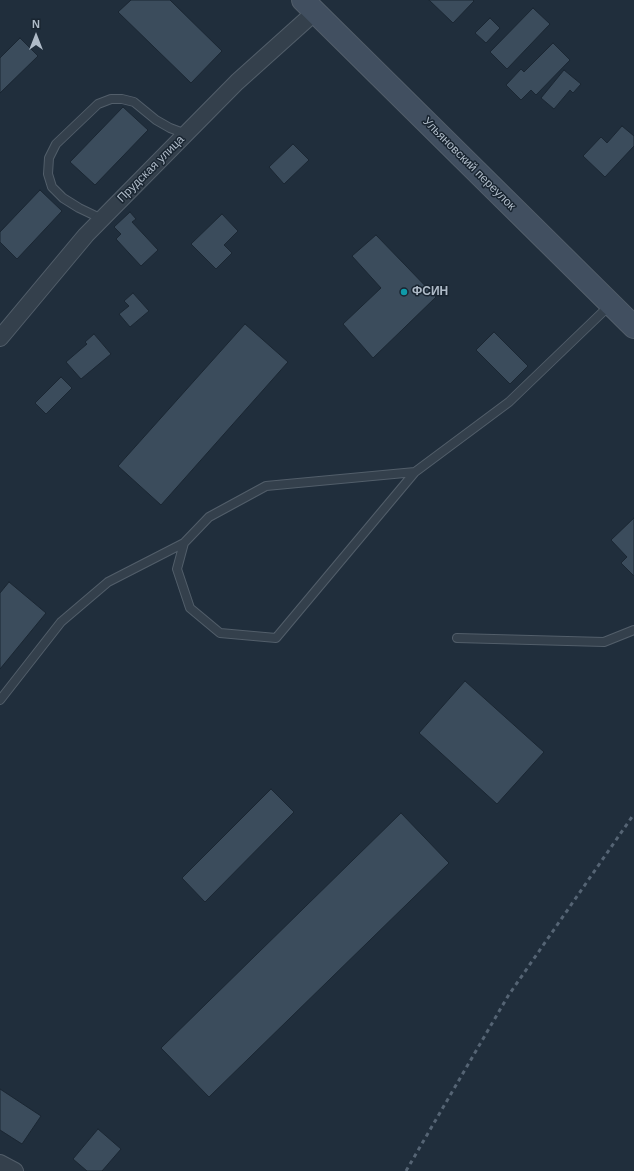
<!DOCTYPE html>
<html>
<head>
<meta charset="utf-8">
<style>
	body { margin:0 }
	#map { position:relative; width:634px; height:1171px; overflow:hidden; background:#202e3c; font-family:Helvetica,sans-serif }
	canvas { display:block }
	.north { position:absolute; left:16px; top:16px; width:40px; height:40px; -webkit-text-stroke:3px #192531; paint-order:stroke; rotate:0deg; font-size:11px; font-weight:700; line-height:16px; text-align:center; color:#afbbc8 }
	.north::after { content:''; display:block; margin:auto; width:14px; height:18px; background:#afbbc8; clip-path:polygon(50% 0,100% 100%,50% 72%,0 100%) }
</style>
</head>
<body>
<div id="map">
<canvas width="634" height="1171"></canvas>
<div class="north">N</div>
</div>
<script>
const context = document.querySelector('canvas').getContext('2d');
context.lineJoin = 'round';
function fill(path, color) { context.fillStyle = color; context.fill(path, 'evenodd'); }
const shape = rows => new Path2D(rows.map(r => 'M' + r).join(''));
function trace(path, color, width, dash) { context.strokeStyle = color; context.lineWidth = width; context.lineCap = dash ? 'butt' : 'round'; context.setLineDash(dash || []); context.stroke(path); }
function write(font, color, halo, rows, align = 'center') {
  context.font = font + ' Helvetica,sans-serif'; context.lineWidth = 3; context.setLineDash([]); context.textBaseline = 'middle'; context.strokeStyle = halo; context.fillStyle = color; for (const [text, x, y, turn = 0] of rows) {
    context.save(); context.translate(x, y); context.rotate((+turn || 0) * Math.PI / 180); context.textAlign = isNaN(turn) ? turn : align; if (halo) context.strokeText(text, 0, 0); context.fillText(text, 0, 0); context.restore();
  }
}
const building = shape([
	[131,0,170,0,222,51,191,83,118,12,131,0],
	[429,0,473,0,474,1,453,23,429,0],
	[533,8,550,24,507,69,490,52,533,8],
	[490,18,500,28,486,43,475,33,490,18],
	[20,38,38,56,0,93,0,58,20,38],
	[553,43,570,60,536,95,531,90,521,100,506,85,521,69,524,72,553,43],
	[564,70,581,84,573,93,570,90,554,109,541,98,564,70],
	[123,107,148,130,95,185,70,162,123,107],
	[622,126,634,136,634,146,605,177,583,156,601,137,607,143,622,126],
	[293,144,309,160,284,184,269,167,293,144],
	[40,190,62,211,17,259,0,242,0,232,40,190],
	[130,212,136,219,132,222,158,250,141,266,116,239,121,234,114,227,130,212],
	[222,214,238,231,224,245,232,253,216,269,191,244,222,214],
	[376,235,436,297,373,358,343,324,381,288,352,256,376,235],
	[133,293,149,311,130,327,119,314,129,306,124,301,133,293],
	[245,324,288,362,161,505,118,466,245,324],
	[494,332,528,366,510,384,476,350,494,332],
	[94,334,111,354,81,379,66,362,87,344,85,342,94,334],
	[61,377,72,388,46,414,35,403,61,377],
	[634,518,634,576,621,563,627,557,611,540,634,518],
	[9,582,46,613,0,669,0,593,9,582],
	[465,681,544,752,497,804,419,733,465,681],
	[271,789,294,812,205,902,182,878,271,789],
	[401,813,449,863,209,1097,161,1048,401,813],
	[0,1089,41,1116,22,1144,0,1130,0,1089],
	[98,1129,121,1149,102,1171,87,1171,73,1159,98,1129]
]);
fill(building, '#3b4c5c');
trace(building, '#1b2733', 1);
const lane = shape([
	[102,219,79,208,63,198,52,187,48,174,49,158,56,144,98,104,111,99,122,99,134,102,156,120,170,128,186,134],
	[415,472,266,486,209,517,184,543,177,569,190,608,220,633,276,638,415,472,509,402,610,305],
	[457,638,604,642,634,630],
	[0,700,61,622,108,582,184,543]
]);
const street = shape([
	[0,338,86,235,237,82,315,12],
	[0,1163,15,1171]
]);
const secondary = shape([
	[303,0,634,327]
]);
trace(lane, '#525e6a', 10);
trace(street, '#525e6a', 18);
trace(secondary, '#525e6a', 24);
trace(lane, '#34404c', 8);
trace(street, '#34404c', 16);
trace(secondary, '#414f60', 22);
trace(shape([
	[406,1171,508,996,634,814]
]), '#556474', 3, [4, 4]);
for (const [x, y, r, color] of [
	[404,292,4,"#0f9aa8"]
]) { const dot = new Path2D(); dot.arc(x, y, r, 0, 2 * Math.PI); context.fillStyle = color; context.fill(dot); trace(dot, '#192531', 1.5); }
write('12px', '#afbbc8', '#192531', [
	["Ульяновский переулок",469,164,45],
	["Прудская улица",151,169,-45]
]);
write('bold 12px', '#afbbc8', '#192531', [
	["ФСИН",412,292]
], 'left');
</script>
</body>
</html>
